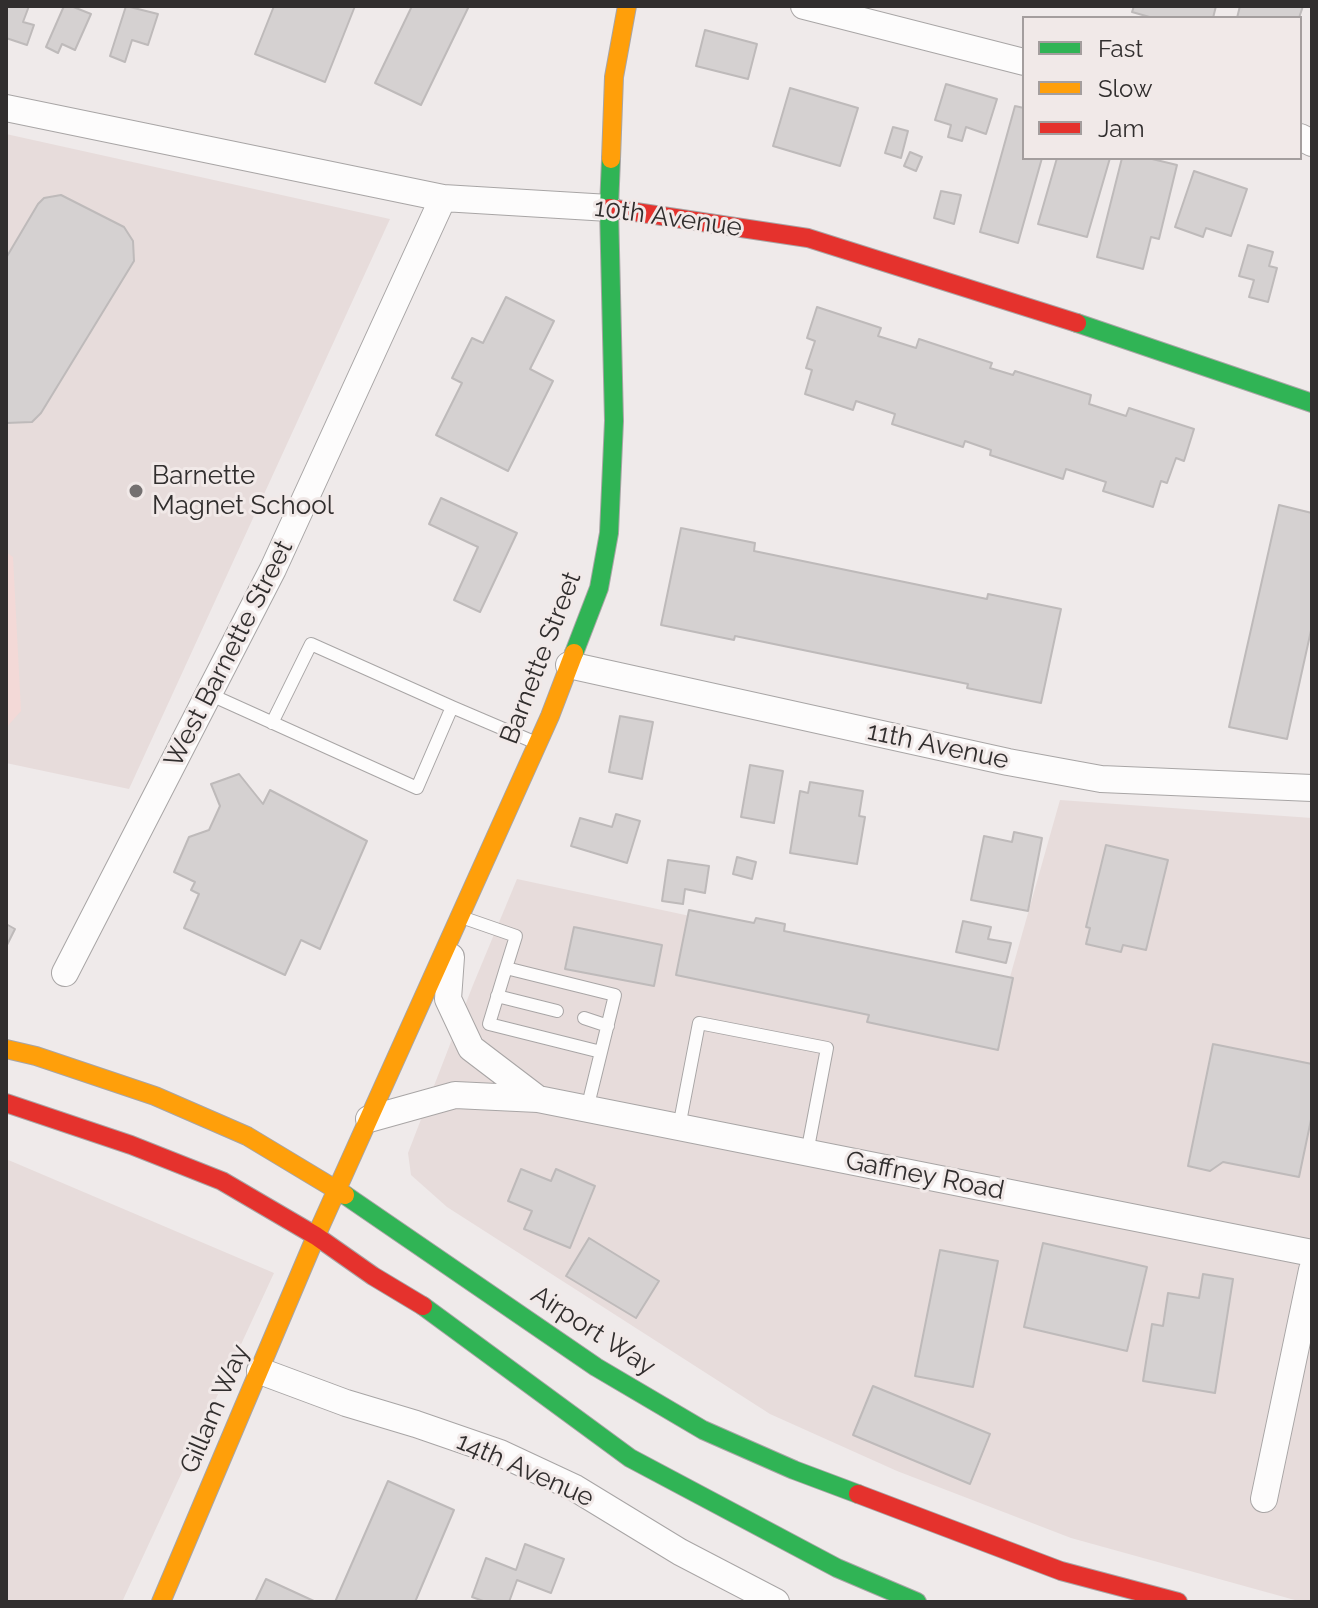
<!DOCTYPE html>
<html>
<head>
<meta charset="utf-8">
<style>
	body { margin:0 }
	#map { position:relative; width:1318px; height:1608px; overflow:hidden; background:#efeaea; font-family:Raleway,sans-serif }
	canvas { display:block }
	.frame { position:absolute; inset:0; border:8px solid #312e2e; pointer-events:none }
	.legend { position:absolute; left:1022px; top:16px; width:280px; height:144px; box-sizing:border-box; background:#f1e9e8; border:2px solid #a49e9e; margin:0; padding:10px 14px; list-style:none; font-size:24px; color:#312e2e }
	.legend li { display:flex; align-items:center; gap:16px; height:40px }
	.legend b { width:40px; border:2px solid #a49e9e }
</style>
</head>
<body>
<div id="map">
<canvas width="1318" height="1608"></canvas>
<div class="frame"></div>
<ul class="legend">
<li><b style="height:10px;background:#30b455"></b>Fast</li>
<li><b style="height:10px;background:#ff9f0a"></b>Slow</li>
<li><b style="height:10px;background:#e5322d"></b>Jam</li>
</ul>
</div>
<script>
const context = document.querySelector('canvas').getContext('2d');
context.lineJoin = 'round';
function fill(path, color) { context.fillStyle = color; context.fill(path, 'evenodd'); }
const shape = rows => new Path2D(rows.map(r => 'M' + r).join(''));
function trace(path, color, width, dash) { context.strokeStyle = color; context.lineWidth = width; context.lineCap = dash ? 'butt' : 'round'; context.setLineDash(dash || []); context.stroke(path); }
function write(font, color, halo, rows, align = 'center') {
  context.font = font + ' Raleway,sans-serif'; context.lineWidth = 6; context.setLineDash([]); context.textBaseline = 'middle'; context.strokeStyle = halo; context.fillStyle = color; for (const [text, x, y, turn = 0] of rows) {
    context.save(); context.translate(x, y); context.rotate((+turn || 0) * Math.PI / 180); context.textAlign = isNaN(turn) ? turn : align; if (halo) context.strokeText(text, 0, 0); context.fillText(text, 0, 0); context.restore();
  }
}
fill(shape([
	[6,134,390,219,129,789,6,763],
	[1060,800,1312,818,1312,1602,1302,1602,1071,1538,897,1471,770,1414,447,1207,411,1175,408,1153,473,985,517,879,1008,984],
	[6,1159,274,1273,122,1602,6,1602]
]), '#e7dcdb');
fill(shape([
	[6,552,13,557,21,711,6,728]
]), '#f3d9d7');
const building = shape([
	[6,6,29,6,23,22,34,25,27,45,6,38,6,6],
	[64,6,71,6,91,14,75,50,62,44,58,53,46,47,64,6],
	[126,6,158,14,148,45,132,40,125,62,110,56,126,6],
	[274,6,355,6,325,82,255,54,274,6],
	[412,6,469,6,421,105,375,83,412,6],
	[1134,6,1216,6,1213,18,1153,18,1132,12,1134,6],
	[1240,6,1303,6,1299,18,1237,18,1240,6],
	[705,30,757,44,748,79,696,66,705,30],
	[946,84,997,99,986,134,966,127,962,141,948,137,951,125,935,120,946,84],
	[790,88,858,108,840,166,773,146,790,88],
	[1015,106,1024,108,1024,158,1042,158,1018,243,980,232,1015,106],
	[893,127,908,131,901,158,885,153,893,127],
	[910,152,922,157,916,171,904,166,910,152],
	[1057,158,1110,158,1087,237,1038,224,1057,158],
	[1122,158,1148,158,1177,165,1159,239,1151,237,1143,269,1097,257,1122,158],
	[1194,171,1247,189,1231,236,1206,228,1203,237,1175,227,1194,171],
	[941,191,961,195,954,224,934,218,941,191],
	[61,195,124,227,133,241,134,261,41,413,32,422,6,423,6,258,38,204,44,198,61,195],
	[1248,245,1273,252,1269,266,1277,268,1268,302,1249,297,1254,280,1239,276,1248,245],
	[506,297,554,321,530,369,553,381,508,471,436,435,462,383,452,378,472,338,483,343,506,297],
	[817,307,881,328,878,336,916,348,919,339,992,363,990,368,1013,375,1015,371,1091,395,1089,404,1126,416,1129,408,1194,429,1184,461,1176,458,1167,483,1161,481,1153,507,1103,491,1106,482,1066,469,1063,479,990,455,991,450,965,441,963,447,892,424,895,414,856,401,853,410,805,394,812,370,806,368,815,341,807,338,817,307],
	[441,498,517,533,480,612,454,600,478,547,429,524,441,498],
	[1279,505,1312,513,1312,626,1287,739,1229,727,1279,505],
	[681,528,755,543,754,551,987,599,988,594,1061,609,1041,703,967,688,968,684,735,636,734,640,661,625,681,528],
	[620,716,653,722,642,779,609,772,620,716],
	[750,765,783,771,774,823,741,817,750,765],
	[239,774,263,804,270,790,367,841,320,949,301,940,285,975,184,928,199,894,191,890,195,882,174,872,189,837,209,830,220,806,211,784,239,774],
	[810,782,863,791,859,816,865,817,857,864,790,853,800,791,808,793,810,782],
	[616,814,640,821,627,863,571,846,580,818,612,827,616,814],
	[1014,832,1042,838,1028,911,971,900,984,836,1012,842,1014,832],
	[1106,845,1168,860,1146,950,1123,945,1121,952,1086,944,1090,928,1086,927,1106,845],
	[737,857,756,862,752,879,733,874,737,857],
	[668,860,709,866,705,893,685,889,683,904,662,901,668,860],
	[689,910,754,923,756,918,785,924,784,931,1013,978,998,1050,867,1022,869,1015,676,975,689,910],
	[963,921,991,927,988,939,1011,943,1006,963,956,952,963,921],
	[6,924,15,929,6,947,6,924],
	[574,927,662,945,654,986,565,969,574,927],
	[1213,1044,1312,1064,1312,1115,1299,1177,1223,1162,1210,1171,1188,1166,1213,1044],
	[521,1169,551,1181,556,1169,595,1186,570,1248,524,1229,532,1211,508,1201,521,1169],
	[589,1238,659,1281,636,1318,566,1276,589,1238],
	[1043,1243,1147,1267,1127,1351,1024,1327,1043,1243],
	[940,1250,998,1261,973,1387,915,1376,940,1250],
	[1203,1274,1233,1279,1215,1393,1143,1381,1152,1324,1163,1326,1168,1293,1199,1298,1203,1274],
	[873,1386,990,1434,970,1484,853,1435,873,1386],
	[388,1481,454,1510,415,1602,335,1602,388,1481],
	[525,1544,564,1559,551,1593,517,1580,509,1602,486,1602,472,1597,486,1558,516,1570,525,1544],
	[266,1579,316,1602,255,1602,266,1579]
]);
fill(building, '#d5d1d1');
trace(building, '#bebaba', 2);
const lane = shape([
	[209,694,417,788,452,707,534,742],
	[272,723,311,644,452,707],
	[467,919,516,936,506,968],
	[506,968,615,995,601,1052,489,1024,506,968],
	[497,996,557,1011],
	[584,1018,608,1026],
	[587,1109,601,1052],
	[679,1127,699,1023,827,1048,807,1153]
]);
const street = shape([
	[804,6,1024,62],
	[6,108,443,198,609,208],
	[1300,137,1312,143],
	[569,665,1008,762,1101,779,1312,788],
	[451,957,448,999,471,1048,538,1099],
	[65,973,273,569,443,198],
	[369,1119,455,1095,538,1099,1312,1253],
	[260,1371,346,1403,416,1424,500,1453,575,1488,680,1552,776,1602],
	[1264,1499,1312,1270]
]);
const fast = shape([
	[1077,323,1312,403],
	[574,653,599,588,609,533,614,421,609,208,611,159],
	[345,1195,596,1367,703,1430,794,1470,858,1494],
	[423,1306,630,1458,837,1568,917,1602]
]);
const slow = shape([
	[611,159,614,77,627,6],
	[6,1049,36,1056,155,1096,247,1136,345,1195],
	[316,1236,550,716,574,653],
	[161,1602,316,1236]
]);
const jam = shape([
	[609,208,808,238,1077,323],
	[6,1103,131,1145,222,1181,316,1236,373,1276,423,1306],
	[858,1494,1061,1571,1178,1602]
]);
trace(lane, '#a8a5a5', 14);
trace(street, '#a8a5a5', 28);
trace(fast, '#a8a5a5', 20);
trace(slow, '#a8a5a5', 20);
trace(jam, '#a8a5a5', 20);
trace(lane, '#fdfcfc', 12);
trace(street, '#fdfcfc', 26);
trace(fast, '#30b455', 18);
trace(slow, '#ff9f0a', 18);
trace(jam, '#e5322d', 18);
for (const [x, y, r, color] of [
	[136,491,8,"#747070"]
]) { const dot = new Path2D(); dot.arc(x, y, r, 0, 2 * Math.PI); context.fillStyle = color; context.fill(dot); trace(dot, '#f1e9e8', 3); }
write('26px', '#312e2e', '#f1e9e8', [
	["10th Avenue",668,218,8],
	["West Barnette Street",229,654,-63],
	["Barnette Street",541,658,-69],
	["11th Avenue",938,746,12],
	["Gaffney Road",925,1176,11],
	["Airport Way",593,1331,33],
	["Gillam Way",215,1409,-67],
	["14th Avenue",525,1470,24]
]);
write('26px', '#312e2e', '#f1e9e8', [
	["Barnette",152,476],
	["Magnet School",152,506]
], 'left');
</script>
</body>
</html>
